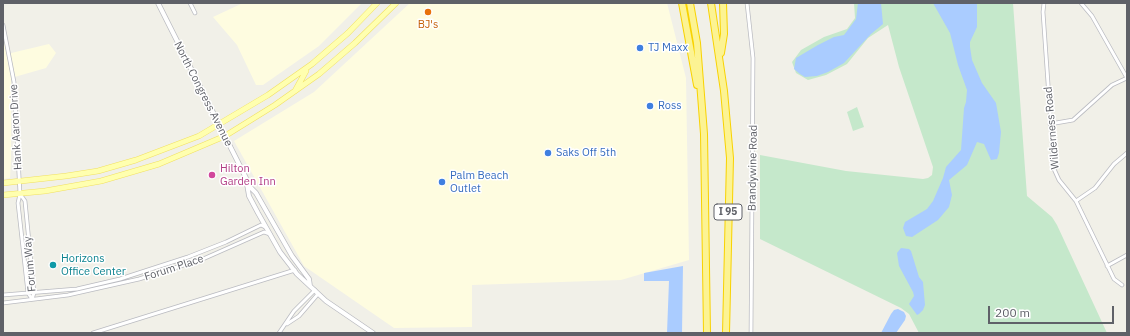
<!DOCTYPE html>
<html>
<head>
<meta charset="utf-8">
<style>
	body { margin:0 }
	#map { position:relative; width:1130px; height:336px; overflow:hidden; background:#f1f0e8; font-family:"IBM Plex Sans",sans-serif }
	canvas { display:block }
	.frame { position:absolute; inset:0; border:4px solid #5f6168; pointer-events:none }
	.scale { position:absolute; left:988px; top:306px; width:126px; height:18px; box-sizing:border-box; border:2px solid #5f6168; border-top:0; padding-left:5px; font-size:12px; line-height:14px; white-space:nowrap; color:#5f6168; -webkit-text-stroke:3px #fff; paint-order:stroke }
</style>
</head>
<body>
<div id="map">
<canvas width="1130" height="336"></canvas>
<div class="frame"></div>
<div class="scale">200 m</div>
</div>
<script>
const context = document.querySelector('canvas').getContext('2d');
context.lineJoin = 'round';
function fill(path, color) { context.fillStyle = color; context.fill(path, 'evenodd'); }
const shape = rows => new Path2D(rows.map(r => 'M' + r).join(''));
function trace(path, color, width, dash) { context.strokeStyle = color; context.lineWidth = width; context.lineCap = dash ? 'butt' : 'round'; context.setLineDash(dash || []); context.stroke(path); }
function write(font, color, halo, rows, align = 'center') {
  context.font = font + ' "IBM Plex Sans",sans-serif'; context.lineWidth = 3; context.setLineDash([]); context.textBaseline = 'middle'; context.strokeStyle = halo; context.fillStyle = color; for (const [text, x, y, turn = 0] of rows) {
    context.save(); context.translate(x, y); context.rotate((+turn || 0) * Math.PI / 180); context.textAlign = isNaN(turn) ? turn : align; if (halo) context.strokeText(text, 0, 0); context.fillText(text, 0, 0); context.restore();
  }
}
fill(shape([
	[243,3,362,3,319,46,263,85,256,85,237,45,213,17],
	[410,3,667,3,686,78,689,260,621,280,472,285,472,327,394,328,304,266,234,141,314,92],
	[3,38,7,54,49,44,56,53,46,68,11,78,11,160,10,178,3,179]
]), '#fefce0');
fill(shape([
	[854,3,1013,3,1027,196,1052,217,1057,225,1107,333,919,333,909,314,901,308,760,239,760,155,846,171,923,179,928,178,932,175,933,167,899,67,888,25,868,38,847,64,826,75,808,80,796,73,792,62,801,50,824,37,847,29,855,18],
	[857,107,864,127,853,131,847,112]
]), '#c5e8cb');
fill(shape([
	[858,3,881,3,883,24,871,34,844,63,828,72,817,76,805,77,800,74,794,69,796,58,818,45,834,37,844,35,856,19],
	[933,3,977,3,977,27,970,42,970,47,972,60,982,83,996,103,1001,132,999,153,997,159,991,160,984,144,977,142,967,165,949,180,952,195,949,207,938,220,912,237,906,236,903,228,905,222,927,209,933,201,943,178,946,167,961,150,964,108,966,102,967,90,958,65,950,33],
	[901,248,909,249,911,251,919,277,923,282,925,305,923,310,919,314,917,315,909,304,914,296,913,292,899,266,897,253],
	[683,266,682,333,667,333,669,281,644,281,644,273],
	[898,309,904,312,906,316,905,320,896,333,881,333,891,314,894,310]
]), '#acf');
const minor = shape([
	[190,3,195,13],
	[747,3,753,58,751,333],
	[1044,3,1043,12,1054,169,1059,180,1076,201,1114,279,1122,285],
	[1081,3,1092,16,1127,78],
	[3,25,14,82,20,194,18,203,28,293,32,299],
	[1050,124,1073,120,1112,85,1127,78],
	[20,194,25,201,34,293,32,299],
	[1076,201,1095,188,1114,164,1127,153],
	[1107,266,1127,255],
	[3,295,77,289,120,279,188,257,226,242,261,225,265,227],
	[3,303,68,295,139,279,203,259,264,232,270,234],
	[287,324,299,316,318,294],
	[93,333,295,270],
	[279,333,294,311,315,290]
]);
const tertiary = shape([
	[158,3,246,178,249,196,258,213,280,252,297,274,326,301,373,333],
	[248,185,256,193,292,256,309,279,310,286]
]);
const primary = shape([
	[295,91,306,71],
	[3,183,66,176,98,171,136,160,199,136,268,95,312,64,348,33,377,3],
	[3,195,45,191,101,181,159,164,225,136,275,105,319,74,355,43,396,3]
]);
const motorway = shape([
	[682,3,697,85],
	[690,3,697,43,704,134,707,333],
	[711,3,724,91,730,158,726,333],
	[721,53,724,34,723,3]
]);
trace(minor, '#babbc1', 4.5);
trace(tertiary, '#babbc1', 5.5);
trace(primary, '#f1e061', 6);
trace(motorway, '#f8d201', 8);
trace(minor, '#fff', 3);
trace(tertiary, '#fff', 4);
trace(primary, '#ffffaf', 5);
trace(motorway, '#fcf393', 6);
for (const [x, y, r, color] of [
	[428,12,4,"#e8710a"],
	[640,48,4,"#3f7fe0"],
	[650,106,4,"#3f7fe0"],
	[548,153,4,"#3f7fe0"],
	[212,175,4,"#d1479c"],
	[442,182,4,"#3f7fe0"],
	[53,265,4,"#0f9aa8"]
]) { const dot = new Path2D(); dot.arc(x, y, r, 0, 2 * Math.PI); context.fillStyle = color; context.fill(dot); trace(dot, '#fff', 1.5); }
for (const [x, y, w] of [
	[728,212,28]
]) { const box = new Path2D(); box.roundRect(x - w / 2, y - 8, w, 16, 3); context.fillStyle = '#fff'; context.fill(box); trace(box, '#5f6168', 1); }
write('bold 10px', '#5f6168', null, [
	["I 95",728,212]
]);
write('11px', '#c56008', '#fff', [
	["BJ's",428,25]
]);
write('11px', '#366cbe', '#fff', [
	["TJ Maxx",648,48],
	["Ross",658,106],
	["Saks Off 5th",556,153],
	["Palm Beach",450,176],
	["Outlet",450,189]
], 'left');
write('11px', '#5f6168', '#fff', [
	["North Congress Avenue",203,94,63],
	["Hank Aaron Drive",16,127,-93],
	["Wilderness Road",1052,128,-95],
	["Brandywine Road",753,168,-89],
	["Forum Way",30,264,-95],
	["Forum Place",174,268,-18]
]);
write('11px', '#b23c85', '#fff', [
	["Hilton",220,169],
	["Garden Inn",220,182]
], 'left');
write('11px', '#0d838f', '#fff', [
	["Horizons",61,259],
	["Office Center",61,272]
], 'left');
</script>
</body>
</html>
